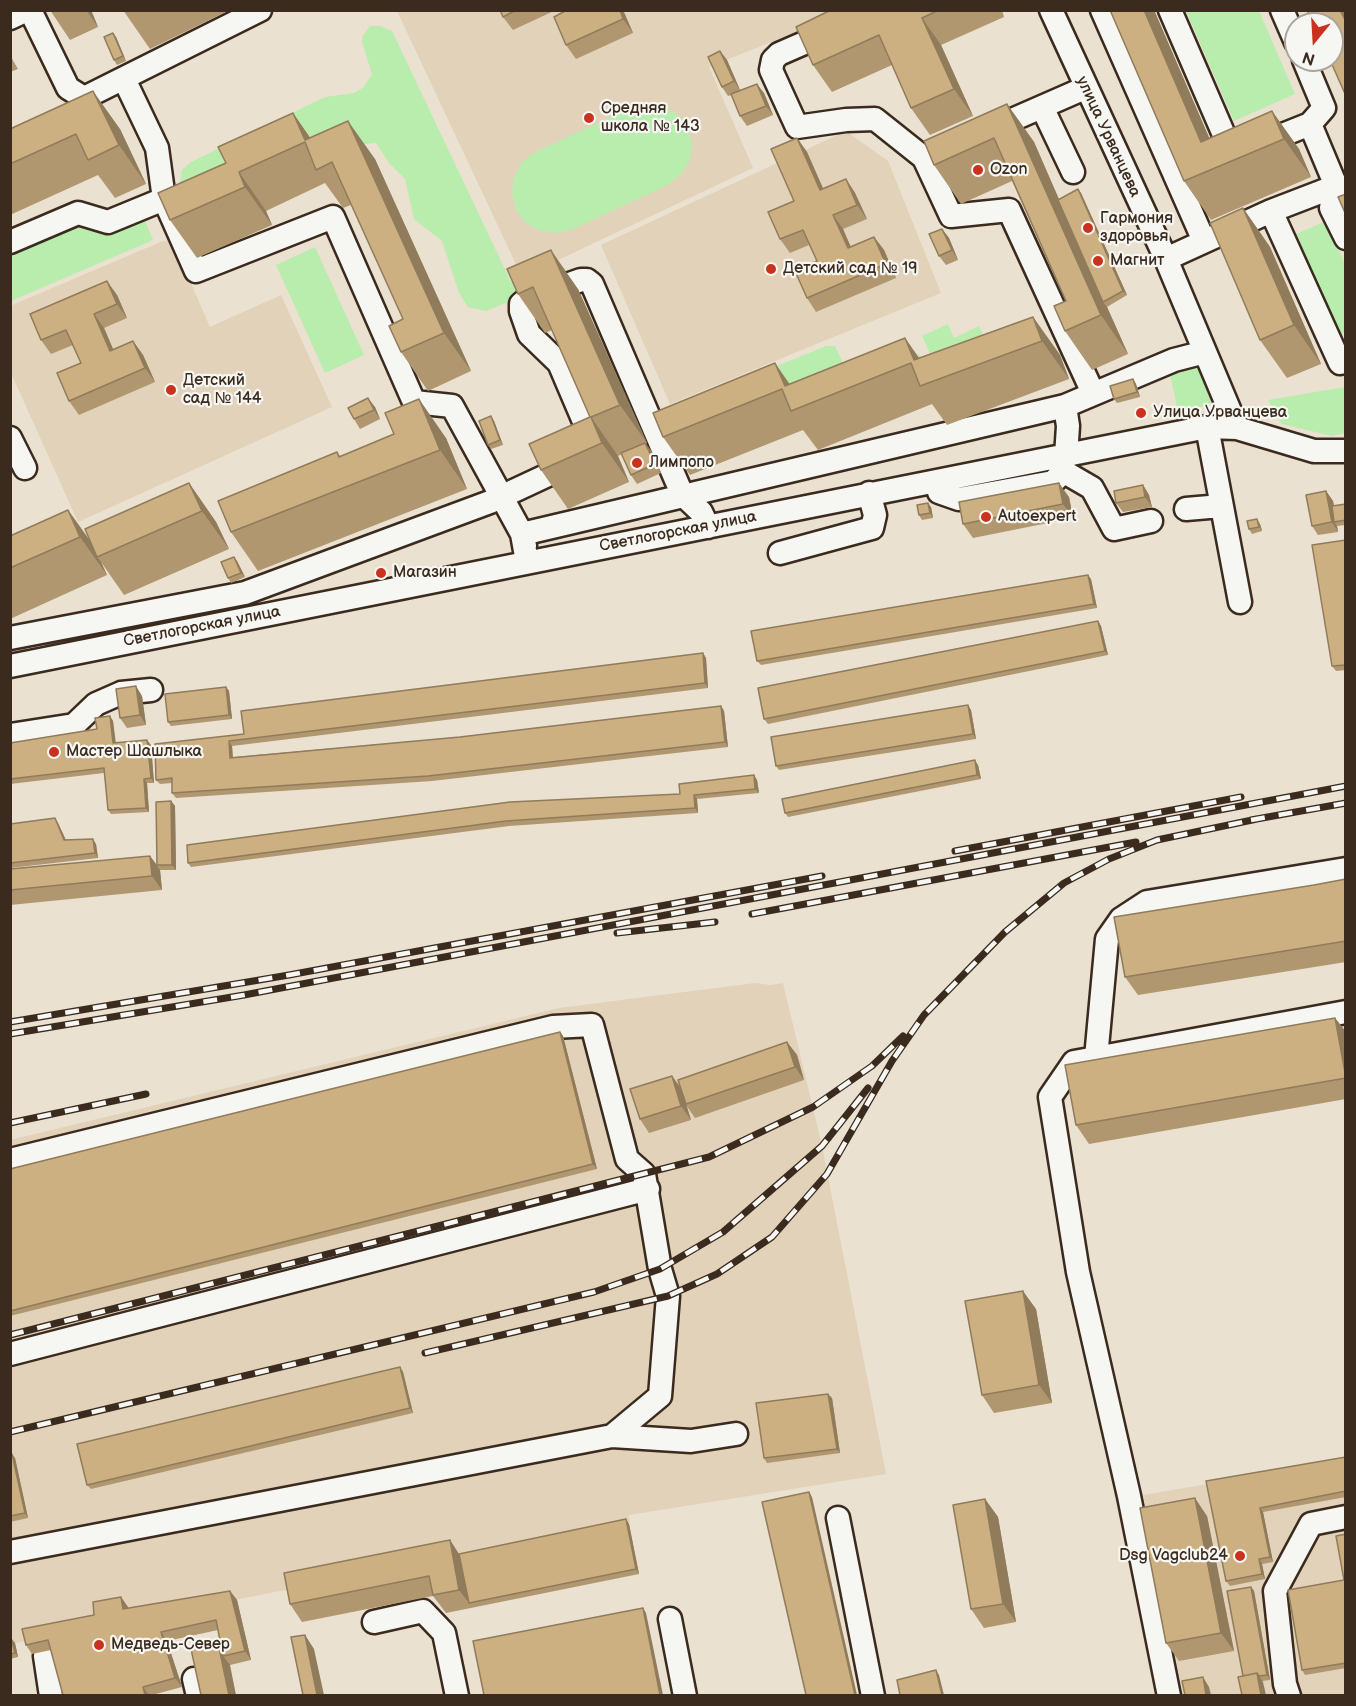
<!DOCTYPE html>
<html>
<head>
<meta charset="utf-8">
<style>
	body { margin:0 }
	#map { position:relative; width:1356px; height:1706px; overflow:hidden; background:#eae1d0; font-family:"Balsamiq Sans",sans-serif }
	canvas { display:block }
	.frame { position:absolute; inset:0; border:12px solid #3b2a1e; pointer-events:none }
	.north { position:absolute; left:1284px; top:12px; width:60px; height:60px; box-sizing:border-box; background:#f6f6f2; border:2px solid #aba49d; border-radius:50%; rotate:198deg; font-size:16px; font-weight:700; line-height:24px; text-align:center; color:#3b2a1e }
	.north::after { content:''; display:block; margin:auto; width:21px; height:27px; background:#c8321e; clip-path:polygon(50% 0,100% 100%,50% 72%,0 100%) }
</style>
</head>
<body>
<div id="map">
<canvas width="1356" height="1706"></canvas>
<div class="frame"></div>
<div class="north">N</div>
</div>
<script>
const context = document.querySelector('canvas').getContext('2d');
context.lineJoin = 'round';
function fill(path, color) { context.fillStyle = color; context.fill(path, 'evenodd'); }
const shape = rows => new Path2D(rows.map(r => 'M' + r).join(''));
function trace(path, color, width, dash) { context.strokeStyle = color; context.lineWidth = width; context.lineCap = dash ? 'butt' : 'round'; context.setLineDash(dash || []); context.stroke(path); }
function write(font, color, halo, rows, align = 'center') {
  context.font = font + ' "Balsamiq Sans",sans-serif'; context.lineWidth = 4.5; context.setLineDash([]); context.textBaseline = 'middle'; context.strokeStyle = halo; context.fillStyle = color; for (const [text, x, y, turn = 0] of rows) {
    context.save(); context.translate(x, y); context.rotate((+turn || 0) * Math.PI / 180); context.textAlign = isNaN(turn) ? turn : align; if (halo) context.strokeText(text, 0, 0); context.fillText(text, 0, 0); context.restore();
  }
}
fill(shape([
	[397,11,848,11,709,67,753,168,522,277],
	[846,131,888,161,941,293,670,404,601,245],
	[172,240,210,327,281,295,332,407,78,522,11,373,10,306,163,241],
	[755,983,770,985,783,983,822,1146,886,1474,629,1515,630,1522,11,1644,10,1140,559,1008],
	[1345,1461,1345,1695,1183,1695,1143,1495]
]), '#e1d2b9');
fill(shape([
	[1186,11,1259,11,1295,94,1234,121],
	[370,26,380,26,392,31,511,282,515,283,557,263,566,269,561,280,486,311,468,307,459,293,442,241,414,219,405,179,389,163,376,143,355,145,182,189,180,183,182,170,191,162,325,97,354,93,364,87,372,74,362,42,363,35],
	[646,104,663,106,677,114,687,127,692,143,690,160,681,174,668,185,573,229,557,233,541,231,526,223,516,210,512,193,514,177,522,162,535,152,630,108],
	[142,213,153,240,11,301,11,254,74,226,101,231],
	[1326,221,1345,264,1345,332,1340,335,1294,235],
	[315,247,364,355,325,373,276,265],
	[948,324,954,338,979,326,995,361,944,384,922,336],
	[826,346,835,346,844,365,912,351,920,355,923,361,682,412,693,400],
	[1193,365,1200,369,1211,402,1209,405,1178,411,1170,375,1172,372],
	[1345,387,1345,433,1332,436,1282,424,1268,400]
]), '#b8edae');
const minor = shape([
	[30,10,68,88,84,98,260,10],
	[880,10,779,54,773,60,771,70,797,127,846,120,875,119,924,158],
	[1051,10,1166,259,1237,428],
	[1102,10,1204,241],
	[1170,10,1231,151,1235,154,1310,124],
	[1282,10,1296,42],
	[10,18,27,10],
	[124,79,157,148,164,199,196,271,333,217,414,402,452,406,522,534,527,562],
	[1042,107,1073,172],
	[989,130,1085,88],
	[959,143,924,158,951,216,1009,210,1093,393],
	[1346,187,1336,186,1331,208,1346,238],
	[1271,211,1340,363,1346,362],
	[10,242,78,213,108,222,164,199],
	[1166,259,1271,211,1336,186,1310,124,1324,108,1304,60],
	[1207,427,1240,602],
	[10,438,25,468],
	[1061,470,1092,488,1114,529,1151,521],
	[937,482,939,492,959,499,1053,482,1059,476,1066,456,1068,426,1065,406],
	[1186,509,1221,506],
	[525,546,522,534,1065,406,1174,360,1205,352],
	[780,553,872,528,875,515,869,493],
	[10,638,245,593,490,502,597,452,559,363,529,334,521,311,521,304,527,299,581,280,587,280,592,284,682,494,701,512,708,527],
	[10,666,1207,427,1237,428,1314,451,1346,451],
	[10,735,74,725,96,704,121,693,151,690],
	[1096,1058,1107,939,1121,919,1147,902,1346,869],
	[10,1160,553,1027,592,1025,627,1159,644,1174,660,1269,668,1296,660,1396,612,1436,691,1441,736,1434],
	[10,1354,648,1189],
	[838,1518,873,1696],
	[10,1552,612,1436],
	[670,1619,685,1696],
	[374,1622,423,1611,444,1633,457,1696],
	[45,1656,51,1696],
	[194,1679,198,1696],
	[1169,1696,1129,1496,1078,1272,1050,1097,1074,1062,1346,1012],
	[1289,1696,1285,1684,1275,1591,1311,1524,1346,1517]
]);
trace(minor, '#3b2a1e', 27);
trace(minor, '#f6f6f2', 22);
const rail = shape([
	[1251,820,1346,803],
	[955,851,1241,797],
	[752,914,1136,842],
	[617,933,715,922],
	[10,1022,289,975,822,876],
	[10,1034,244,995,1346,786],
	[10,1123,146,1094],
	[10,1335,709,1157,813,1107,872,1066,903,1036],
	[425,1353,668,1296,717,1274,772,1237,827,1174,892,1061,924,1015,1005,932,1064,883,1109,859,1157,840,1257,819],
	[10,1432,594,1292,660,1269,723,1232,822,1146,868,1088]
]);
trace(rail, '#3b2a1e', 7);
trace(rail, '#f6f6f2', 4.5, [14]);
fill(shape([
	[50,10,91,10,98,27,70,40],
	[123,10,230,10,150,49],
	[500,10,556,10,513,30,503,17],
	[623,10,633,33,576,59,566,45],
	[831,10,1002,10,1004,17,941,45,973,116,930,135,911,108,892,65,832,92,813,65],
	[1110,10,1154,10,1209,138,1272,111,1299,149,1311,177,1211,220,1184,181],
	[116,37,126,61,117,65,114,60],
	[720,51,727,60,740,90,764,93,773,115,747,126,740,116,732,95,728,96,722,87],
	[10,55,18,69,10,72],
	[1007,104,1034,142,1059,200,1078,189,1081,193,1127,295,1107,307,1128,354,1092,370,1065,331,1066,301,1012,181,961,204,934,165],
	[293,113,310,138,375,159,471,371,428,391,401,352,403,319,351,205,343,208,325,183,266,211,272,225,197,258,170,220,226,163],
	[10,129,120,129,146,184,115,198,98,175,10,215],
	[797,138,807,152,823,189,846,179,855,193,867,219,843,229,851,247,874,237,884,250,896,278,816,312,807,298,817,261,809,245,790,253,780,239,794,201],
	[1243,208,1270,247,1321,364,1287,378,1260,340],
	[942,229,949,238,958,260,946,265,939,256],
	[507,269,578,289,647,443,646,444,652,452,661,473,637,484,631,475,622,454,618,456,629,482,568,509,541,470,590,417,552,330,545,333,518,294],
	[117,295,127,318,104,328,113,350,133,341,143,355,155,382,79,415,69,401,81,363,73,345,51,354,41,340],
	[1033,317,1060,355,1069,379,947,425,932,404,818,450,803,430,690,475,663,437,905,338,919,358],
	[1133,379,1136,384,1140,397,1117,403,1114,399],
	[375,407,380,419,360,429,354,419],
	[491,416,494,421,503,445,491,449,488,445],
	[394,434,446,438,467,489,258,571,231,532,337,452,340,456],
	[189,483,216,522,229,549,124,595,101,562,107,575,10,619,10,536,68,510,91,542],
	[1143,485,1149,495,1152,507,1123,512,1116,503],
	[1326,491,1333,501,1334,506,1346,504,1346,525,1337,526,1338,532,1318,535,1312,526],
	[1069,497,1073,518,973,538,963,524],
	[931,507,933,518,922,520,919,515],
	[1260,524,1262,531,1252,534,1249,529],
	[1346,540,1346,670,1336,671,1332,666],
	[234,557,237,561,245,577,231,583,228,578],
	[1091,579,1097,608,761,665,757,661],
	[1098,621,1101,626,1108,655,768,724,764,719],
	[703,653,706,658,708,688,232,746,233,757,460,737,721,706,724,711,728,747,432,781,176,798,172,793,172,783,160,784,156,780,244,734],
	[226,687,229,691,232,719,171,726,168,722],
	[142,696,146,725,127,728,120,718],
	[971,710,976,739,779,770,776,766],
	[110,716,113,721,116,743,151,745,154,783,147,783,149,812,111,814,108,810,104,773,10,784,10,743,97,729],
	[978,765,981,779,788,817,785,813],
	[754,775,757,780,759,793,697,799,698,813,509,826,191,867,188,863,680,794],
	[171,801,175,806,176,870,160,870,162,890,10,905,10,869,150,856,157,865],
	[58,823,66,840,96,844,98,858,10,868,10,824],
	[1346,879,1346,962,1138,995,1125,977,1314,885],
	[1335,1018,1346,1032,1346,1099,1089,1144,1076,1125],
	[560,1032,563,1036,597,1169,10,1316,10,1169],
	[787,1042,797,1055,804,1080,695,1118,686,1105,691,1120,649,1133,640,1119,672,1076,681,1088],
	[1036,1309,1052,1403,994,1413,982,1395],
	[400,1367,403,1372,413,1413,91,1489,87,1485],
	[832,1398,840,1453,767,1463,764,1458],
	[10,1454,15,1458,28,1518,10,1522],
	[1346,1457,1346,1497,1263,1512,1273,1562,1262,1564,1265,1579,1230,1586,1226,1581,1206,1481],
	[985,1499,998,1517,1016,1622,984,1628,971,1609],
	[1207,1516,1234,1651,1179,1661,1166,1643],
	[626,1519,629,1524,639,1574,446,1613,433,1596,302,1622,290,1604,450,1540,459,1554],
	[1346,1534,1346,1668,1305,1675,1302,1670,1344,1580],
	[1251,1587,1254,1591,1270,1680,1262,1681,1263,1682,1243,1676],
	[230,1591,237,1600,251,1660,230,1665,201,1695,222,1648,218,1630,167,1641,182,1687,152,1695,63,1695,51,1650,32,1654,26,1645,94,1615,121,1597,128,1608],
	[10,1639,15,1643,18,1657,10,1659]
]), '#b09770');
fill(shape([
	[86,10,91,10,98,27],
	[620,10,623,10,633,33,623,19],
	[1144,10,1154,10,1221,165,1201,142],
	[1340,10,1346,10,1346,22],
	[922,18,941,45,973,116,954,89],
	[113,33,116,37,126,61,123,56],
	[720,51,727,60,740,90,734,81],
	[757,84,764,93,773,115,766,106],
	[93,91,120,129,146,184,119,145],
	[1007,104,1034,142,1104,302,1103,302,1107,307,1128,354,1101,315],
	[1272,111,1299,149,1311,177,1284,139],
	[293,113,320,152,305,140],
	[348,121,375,159,471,371,444,333],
	[797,138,807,152,830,204,820,190],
	[239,172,266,211,272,225,245,187],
	[846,179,855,193,867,219,857,205],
	[1078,189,1081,193,1127,295,1123,291],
	[1243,208,1270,247,1321,364,1294,325],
	[833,215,843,229,857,262,848,248],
	[942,229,949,238,958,260,952,250],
	[874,237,884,250,896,278,886,264],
	[551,250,578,289,647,443,620,405],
	[107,281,117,295,127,318,117,304],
	[94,314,104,328,120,365,110,351],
	[1033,317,1060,355,1069,379,1042,341],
	[905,338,932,377,914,360],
	[133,341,143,355,155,382,145,368],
	[775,363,802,402,785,386],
	[1133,379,1136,384,1140,397,1137,392],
	[368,398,375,407,380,419,374,410],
	[419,399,446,438,467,489,440,450],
	[491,416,494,421,503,445,500,440],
	[591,417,618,456,629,482,602,443],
	[645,443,652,452,661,473,655,464],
	[189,483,216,522,229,549,202,511],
	[1059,483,1069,497,1073,518,1063,504],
	[1143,485,1149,495,1152,507,1145,497],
	[1326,491,1333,501,1337,522,1334,522,1337,526,1338,532,1332,522],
	[928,503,931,507,933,518,930,513],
	[68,510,95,548,97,557,101,562,107,575,80,537],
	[1257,519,1260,524,1262,531,1259,527],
	[234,557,237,561,245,577,241,573],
	[1088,575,1091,579,1097,608,1094,604],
	[1098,621,1101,626,1108,655,1105,651],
	[703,653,706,658,708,688,705,683],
	[136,686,142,696,146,725,140,715],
	[226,687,229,691,232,719,229,715],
	[968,705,971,710,976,739,973,734],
	[721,706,724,711,728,747,725,742],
	[110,716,113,721,116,748,113,743],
	[147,740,151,745,154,783,151,778],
	[229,741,232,746,233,762,230,758],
	[975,760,978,765,981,779,977,775],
	[754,775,757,780,759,793,755,789],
	[144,779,147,783,149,812,146,808],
	[694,795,697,799,698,813,695,808],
	[171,801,175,806,176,870,172,865],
	[55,818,58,823,68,845,64,840],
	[93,839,96,844,98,858,95,853],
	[150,856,160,870,162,890,152,876],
	[1335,1018,1346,1032,1346,1074],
	[560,1032,563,1036,597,1169,593,1164],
	[787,1042,797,1055,804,1080,795,1067],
	[672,1076,682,1090,691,1120,681,1106],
	[1023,1291,1036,1309,1052,1403,1039,1385],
	[400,1367,403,1372,413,1413,410,1408],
	[828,1394,832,1398,840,1453,837,1449],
	[12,1454,15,1458,28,1518,25,1513],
	[809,1492,812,1497,857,1695,855,1695],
	[1195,1498,1207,1516,1234,1651,1221,1633],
	[985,1499,998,1517,1016,1622,1003,1604],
	[1260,1508,1263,1512,1273,1562,1270,1557],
	[626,1519,629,1524,639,1574,636,1569],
	[450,1540,462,1559,469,1603,459,1590],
	[1259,1559,1262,1564,1265,1579,1262,1574],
	[1251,1587,1254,1591,1270,1680,1267,1675],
	[230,1591,237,1600,251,1660,245,1651],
	[121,1597,128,1607,129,1618,123,1609],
	[643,1608,646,1613,663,1695,660,1695],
	[161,1632,167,1641,182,1687,175,1678],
	[305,1635,314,1649,324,1695,317,1695],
	[11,1638,15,1643,18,1657,15,1653],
	[218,1643,227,1655,223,1656,230,1665,236,1695,229,1695],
	[936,1670,939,1675,944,1695,942,1695],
	[1257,1673,1263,1682,1266,1695,1261,1695],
	[1203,1677,1209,1687,1211,1695,1206,1695],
	[143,1687,149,1695,145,1695]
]), '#907b5b');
const building = shape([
	[500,10,516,10,503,17,500,10],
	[567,10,620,10,623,19,566,45,554,17,567,10],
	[831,10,939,10,922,18,954,89,911,108,879,35,813,65,796,27,831,10],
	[1110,10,1144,10,1201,142,1272,111,1284,139,1184,181,1110,10],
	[1307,10,1340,10,1346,22,1346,96,1330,60,1332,60,1332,24,1313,24,1307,10],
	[113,33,123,56,114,60,104,37,113,33],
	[720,51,734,81,722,87,708,57,720,51],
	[757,84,766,106,740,116,731,94,757,84],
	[93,91,119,145,88,160,76,134,10,164,10,129,93,91],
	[1007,104,1101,315,1065,331,1054,306,1066,301,994,138,934,165,924,141,1007,104],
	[293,113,305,140,348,121,444,333,401,352,389,326,403,319,332,162,316,170,305,142,239,172,245,187,170,220,158,193,226,163,218,147,293,113],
	[797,138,820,190,846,179,857,205,833,215,848,248,874,237,886,264,807,298,795,271,817,261,803,230,780,239,768,212,794,201,771,149,797,138],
	[1078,189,1123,291,1103,302,1058,200,1078,189],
	[1346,194,1346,215,1338,197,1346,194],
	[1243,208,1294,325,1260,340,1210,223,1243,208],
	[942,229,952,250,939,256,929,234,942,229],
	[551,250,620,405,591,417,602,443,541,470,529,444,590,417,533,287,518,294,507,269,551,250],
	[107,281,117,304,94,314,110,351,133,341,145,368,69,401,57,373,81,363,66,330,41,340,30,314,107,281],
	[1033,317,1042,341,920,386,911,363,791,411,782,389,663,437,653,413,775,363,785,386,905,338,914,360,1033,317],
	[1133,379,1137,392,1114,399,1110,386,1133,379],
	[368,398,374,410,354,419,348,408,368,398],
	[419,399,440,450,231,532,218,501,337,452,339,457,394,434,385,413,419,399],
	[491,416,500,440,488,445,479,421,491,416],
	[645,443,655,464,631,475,621,453,645,443],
	[189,483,202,511,97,557,85,529,189,483],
	[1059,483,1063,504,963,524,959,502,1059,483],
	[1143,485,1145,497,1116,503,1114,491,1143,485],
	[1326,491,1332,522,1312,526,1306,495,1326,491],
	[928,503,930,513,919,515,917,505,928,503],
	[1346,504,1346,520,1334,522,1332,506,1346,504],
	[68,510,80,537,10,568,10,536,68,510],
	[1257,519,1259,527,1249,529,1247,521,1257,519],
	[1346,540,1346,665,1332,666,1312,545,1346,540],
	[234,557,241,573,228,578,221,562,234,557],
	[1088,575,1094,604,757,661,751,631,1088,575],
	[1098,621,1105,651,764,719,758,688,1098,621],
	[703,653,705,683,229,741,230,758,460,737,721,706,725,742,428,776,172,793,172,778,156,780,155,744,244,734,241,711,703,653],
	[136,686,140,715,120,718,116,689,136,686],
	[226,687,229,715,168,722,165,694,226,687],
	[968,705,973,734,776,766,771,737,968,705],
	[110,716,113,743,147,740,151,778,144,779,146,808,108,810,104,768,10,779,10,743,97,729,95,718,110,716],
	[975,760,977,775,785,813,782,799,975,760],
	[754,775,755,789,694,795,695,808,506,821,188,863,187,845,510,802,680,794,679,784,754,775],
	[171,801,172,865,157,865,156,802,171,801],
	[55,818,64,840,93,839,95,853,10,863,10,824,55,818],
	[150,856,152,876,10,890,10,869,150,856],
	[1346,879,1346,941,1125,977,1114,917,1314,885,1346,879],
	[1335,1018,1346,1078,1076,1125,1065,1065,1335,1018],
	[560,1032,593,1164,10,1311,10,1169,560,1032],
	[787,1042,795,1067,686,1104,678,1080,787,1042],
	[672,1076,681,1106,640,1119,630,1089,672,1076],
	[1023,1291,1039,1385,982,1395,965,1301,1023,1291],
	[400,1367,410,1408,87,1485,77,1444,400,1367],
	[828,1394,837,1449,764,1458,756,1403,828,1394],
	[10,1454,12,1454,25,1513,10,1516,10,1454],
	[1346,1457,1346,1491,1260,1508,1270,1557,1259,1559,1262,1574,1226,1581,1206,1481,1346,1457],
	[809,1492,855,1695,806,1695,762,1502,809,1492],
	[1195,1498,1221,1633,1166,1643,1140,1508,1195,1498],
	[985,1499,1003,1604,971,1609,953,1505,985,1499],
	[626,1519,636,1569,469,1603,459,1554,626,1519],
	[1346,1534,1346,1663,1302,1670,1288,1590,1344,1580,1336,1536,1346,1534],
	[450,1540,459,1590,433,1595,429,1576,290,1604,284,1573,450,1540],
	[1251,1587,1267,1675,1259,1676,1257,1673,1243,1676,1227,1591,1251,1587],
	[230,1591,245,1651,223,1656,216,1620,161,1632,175,1678,143,1687,145,1695,63,1695,48,1640,26,1645,22,1629,94,1615,93,1602,121,1597,123,1609,230,1591],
	[643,1608,660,1695,484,1695,473,1641,643,1608],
	[305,1635,317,1695,303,1695,291,1637,305,1635],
	[11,1638,15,1653,10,1654,10,1639,11,1638],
	[218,1643,229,1695,201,1695,191,1649,218,1643],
	[936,1670,942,1695,900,1695,897,1680,936,1670],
	[1257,1673,1261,1695,1242,1695,1238,1677,1257,1673],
	[1203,1677,1206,1695,1185,1695,1182,1681,1203,1677]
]);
fill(building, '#cdb082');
trace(building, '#907b5b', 1.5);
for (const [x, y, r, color] of [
	[589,118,6,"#c8321e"],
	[978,170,6,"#c8321e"],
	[1088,228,6,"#c8321e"],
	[1098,261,6,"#c8321e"],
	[771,269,6,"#c8321e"],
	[171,390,6,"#c8321e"],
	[1141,413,6,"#c8321e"],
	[637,463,6,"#c8321e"],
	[986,517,6,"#c8321e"],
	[381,573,6,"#c8321e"],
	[54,752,6,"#c8321e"],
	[1240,1556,6,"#c8321e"],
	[99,1645,6,"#c8321e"]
]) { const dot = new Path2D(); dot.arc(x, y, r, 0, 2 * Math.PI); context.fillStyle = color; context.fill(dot); trace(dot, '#f6f6f2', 2); }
write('16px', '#3b2a1e', '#f6f6f2', [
	["Средняя",601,109],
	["школа № 143",601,127],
	["Ozon",990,170],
	["Гармония",1100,219],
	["здоровья",1100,237],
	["Магнит",1110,261],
	["Детский сад № 19",783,269],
	["Детский",183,381],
	["сад № 144",183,399],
	["Улица Урванцева",1153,413],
	["Лимпопо",649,463],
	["Autoexpert",998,517],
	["Магазин",393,573],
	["Мастер Шашлыка",66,752],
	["Dsg Vagclub24",1228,1556,"right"],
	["Медведь-Север",111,1645]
], 'left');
write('16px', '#3b2a1e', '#f6f6f2', [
	["улица Урванцева",1108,137,65],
	["Светлогорская улица",678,532,-11],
	["Светлогорская улица",202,627,-11]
]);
</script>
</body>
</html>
